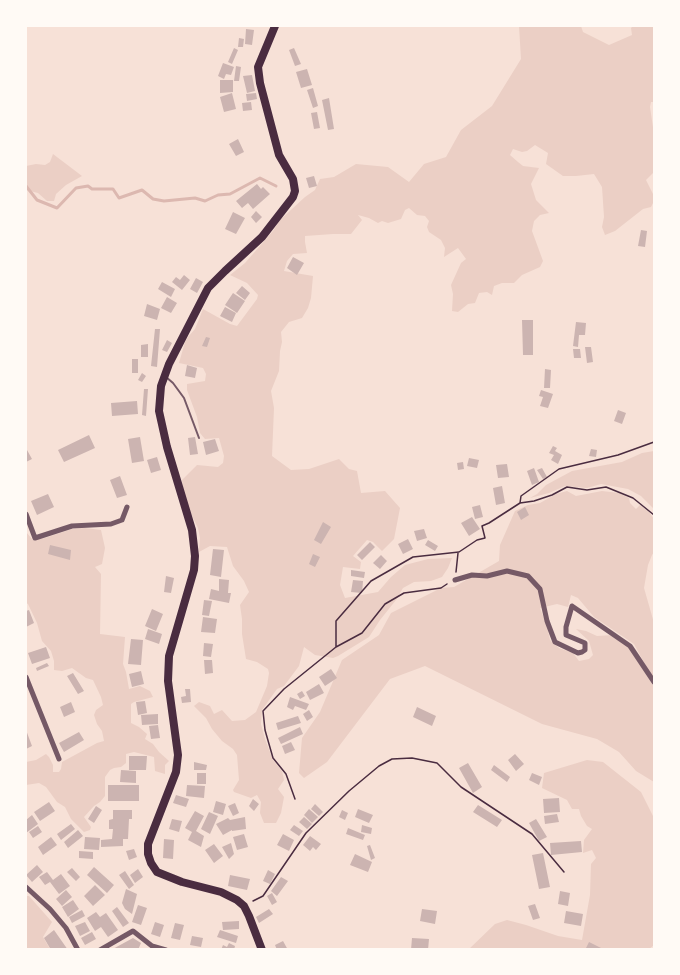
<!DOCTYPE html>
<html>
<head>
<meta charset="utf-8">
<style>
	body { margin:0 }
	#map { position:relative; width:680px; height:975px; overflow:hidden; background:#f7e1d7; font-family:"DM Sans",sans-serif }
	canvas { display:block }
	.frame { position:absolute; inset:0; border:27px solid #fffaf5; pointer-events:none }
</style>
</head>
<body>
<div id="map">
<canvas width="680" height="975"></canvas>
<div class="frame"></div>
</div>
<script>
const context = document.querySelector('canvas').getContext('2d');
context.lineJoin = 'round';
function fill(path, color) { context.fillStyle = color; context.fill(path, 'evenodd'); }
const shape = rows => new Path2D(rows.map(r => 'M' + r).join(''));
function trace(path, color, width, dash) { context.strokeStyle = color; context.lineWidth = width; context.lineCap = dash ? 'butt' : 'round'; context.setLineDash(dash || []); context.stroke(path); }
fill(shape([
	[519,26,581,26,583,32,609,45,632,35,631,28,633,26,654,26,654,102,651,102,650,107,654,134,654,172,646,180,654,196,654,201,651,207,643,209,615,231,605,235,602,227,604,217,602,187,594,174,576,176,563,176,546,164,548,153,535,145,527,151,522,152,513,149,510,155,518,162,523,166,539,168,531,184,536,200,549,213,540,215,534,221,532,231,543,261,540,267,522,275,514,283,502,283,494,286,492,295,487,292,479,293,475,303,468,304,458,312,452,311,453,294,451,285,461,263,466,259,458,248,444,257,445,248,441,240,429,232,427,227,429,221,425,216,417,215,409,208,405,210,401,219,388,223,382,221,378,223,369,218,358,215,362,220,351,234,333,234,305,236,305,242,307,253,293,254,287,261,284,271,313,276,311,298,308,308,302,318,289,322,281,332,282,342,280,351,279,371,271,391,274,408,272,456,291,470,309,469,339,459,349,469,357,471,361,493,385,491,400,508,394,539,382,551,373,542,367,540,353,556,361,562,360,569,343,567,340,585,345,598,378,592,391,577,405,565,428,559,452,558,448,568,442,577,431,581,414,582,403,588,396,600,380,620,369,637,338,656,333,658,315,655,304,647,299,666,284,686,277,689,262,710,261,724,265,739,273,760,282,771,284,780,278,789,284,797,281,813,276,823,264,823,260,813,261,802,257,795,251,798,234,792,233,790,239,780,237,755,233,749,222,741,212,729,206,718,194,706,199,702,210,706,214,714,222,710,232,721,245,720,256,712,267,686,269,673,268,669,257,662,246,659,242,634,242,619,240,605,249,592,244,581,233,566,227,547,210,546,199,552,200,538,198,528,187,506,183,491,182,480,197,465,218,467,223,463,224,456,219,438,205,439,200,433,197,417,187,390,187,384,205,381,206,374,203,368,179,363,185,342,188,337,195,329,203,309,230,324,237,326,257,299,258,295,247,283,230,275,245,263,273,231,280,220,305,197,315,190,320,179,334,177,356,164,388,167,409,182,424,164,446,157,461,130,492,106,521,59],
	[53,154,82,176,66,185,56,194,54,201,47,201,38,193,26,190,26,166,36,164,45,165,50,162],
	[654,451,654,509,641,496,628,489,601,484,587,488,565,486,549,493,530,498,537,494,546,485,572,471,622,462,642,453],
	[567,491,576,496,602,491,619,493,629,498,630,503,636,509,640,505,649,512,654,519,654,552,652,555,648,565,644,588,654,623,654,679,647,668,634,644,594,617,578,598,571,595,568,607,557,604,540,608,547,626,550,640,559,648,573,653,579,661,589,659,593,655,589,641,576,629,586,631,597,636,613,635,628,646,654,687,654,782,636,771,619,752,597,739,542,724,425,666,390,679,327,762,304,778,299,773,302,738,320,712,342,660,379,635,391,613,441,588,454,587,499,561,500,545,515,511,528,505,540,503,556,494],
	[85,528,101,530,105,548,102,564,95,567,101,574,100,634,125,637,123,664,126,672,129,689,140,686,150,691,153,697,134,702,131,704,131,723,139,727,147,734,145,739,153,744,159,752,169,761,165,765,165,774,155,771,154,757,134,752,126,754,126,763,121,767,114,768,110,770,105,777,105,796,100,802,94,806,84,817,91,827,90,830,84,832,71,819,65,807,57,802,46,787,39,783,26,785,26,762,36,760,46,754,49,757,53,765,53,772,59,772,61,769,62,762,97,743,104,741,102,731,97,724,94,715,96,710,103,705,101,697,93,680,86,678,72,668,62,671,54,670,54,661,51,651,42,641,37,623,28,604,26,603,26,532,33,540,45,538,72,529],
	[587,760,603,762,641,792,654,818,654,945,648,950,468,950,495,924,507,920,526,925,558,936,582,940,590,895,591,864,596,858,592,850,583,853,584,840,592,829,587,826,581,816,579,809,572,809,567,800,542,788,544,773],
	[26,896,29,896,52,922,43,937,50,949,26,949]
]), '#ebcfc5');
trace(shape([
	[26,186,37,200,57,208,76,188,88,186,92,189,113,189,119,198,142,190,153,199,164,201,195,198,205,201,218,195,230,194,260,178,276,186]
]), '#dcb8b0', 3);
fill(shape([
	[246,29,254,30,252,45,245,44],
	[239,38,244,39,243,47,238,47],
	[234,48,238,50,232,64,228,62],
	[294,48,301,64,295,66,289,50],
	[223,63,234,67,231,75,226,74,224,79,218,76],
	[236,66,241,67,239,81,234,81],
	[307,69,312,85,301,88,296,72],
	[252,75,255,91,247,93,243,76],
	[220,80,233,80,233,92,220,93],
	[313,88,318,106,313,108,307,90],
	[232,93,236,109,224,112,220,97],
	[256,93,257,99,247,101,246,94],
	[329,98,334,129,328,130,322,100],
	[251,102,252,110,243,111,242,103],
	[317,112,320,128,314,129,311,113],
	[238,139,244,152,236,156,229,144],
	[314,176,317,186,309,188,306,178],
	[257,184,261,189,263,187,270,194,253,209,248,203,242,208,236,201],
	[256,211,262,217,256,223,251,217],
	[233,212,245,218,236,234,225,229],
	[641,230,647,231,645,247,638,246],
	[293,257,304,263,297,275,287,268],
	[184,275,190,280,182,290,172,282,176,277,180,280],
	[196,278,203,282,197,293,190,289],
	[162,282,175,289,171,297,158,289],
	[242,286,250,293,245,300,236,293],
	[233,293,245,301,237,313,225,305],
	[167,297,177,303,171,313,161,308],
	[147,304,160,309,157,320,144,316],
	[225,307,236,313,232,322,220,316],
	[522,320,533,320,533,355,523,355],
	[576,322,586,323,585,335,579,335,578,347,573,346],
	[155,329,160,329,157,367,151,366],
	[206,337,210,338,207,347,202,346],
	[167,340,172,343,167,352,162,350],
	[148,344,148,357,141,357,141,345],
	[585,347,591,347,593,362,587,363],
	[573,349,580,349,581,358,574,358],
	[132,359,138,359,138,373,132,373],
	[187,365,197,368,195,378,185,376],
	[545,369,551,370,550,388,544,388],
	[142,373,146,376,142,382,138,380],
	[144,389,148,389,146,416,142,415],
	[541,390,553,394,548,408,540,406,543,397,539,396],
	[137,401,138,414,112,416,111,403],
	[618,410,626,413,622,424,614,421],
	[89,435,95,448,64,462,58,450],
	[140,437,144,461,132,463,128,439],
	[195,437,198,454,190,455,188,438],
	[215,439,219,451,206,455,203,442],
	[553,446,557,448,555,451,562,455,558,464,551,460,554,455,549,453],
	[591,449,597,450,596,457,589,456],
	[27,450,32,459,26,462,26,451],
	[157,457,161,470,151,473,147,460],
	[469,458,479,460,477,468,467,466],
	[463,462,464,469,458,470,457,463],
	[507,464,509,477,498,478,496,465],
	[534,468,539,482,532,485,527,471],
	[542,468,547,477,543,479,537,470],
	[120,476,127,495,117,498,110,480],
	[502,486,505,503,496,505,493,488],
	[48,494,54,507,37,515,31,501],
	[480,505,483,517,475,519,472,507],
	[525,507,529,515,521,520,517,512],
	[472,517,480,529,469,536,461,523],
	[323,522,331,527,321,544,314,540],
	[424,529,427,538,417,541,414,531],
	[408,539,413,549,403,554,398,544],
	[428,540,438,546,435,551,425,545],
	[370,542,375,547,362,560,357,555],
	[50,545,71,550,70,560,48,554],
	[213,549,224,550,221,577,210,575],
	[313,554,320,557,315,567,309,564],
	[381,555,387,561,380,569,373,563],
	[351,570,365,572,364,578,351,576],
	[166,576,174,578,171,593,164,592],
	[219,579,229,580,228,593,231,593,229,603,209,599,211,589,219,591],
	[353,580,363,581,362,593,351,592],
	[204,600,212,601,209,616,202,615],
	[152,609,163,614,156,631,145,626],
	[29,610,34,623,26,627,26,611],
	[203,617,217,619,215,633,201,632],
	[148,629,162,634,159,644,145,639],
	[131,639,143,640,141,665,128,664],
	[204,643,213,644,211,657,203,656],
	[46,647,50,658,32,664,28,653],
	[204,660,212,660,213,673,205,674],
	[47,663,49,666,37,671,36,668],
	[331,669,337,678,325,686,319,677],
	[141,671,144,684,132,687,129,674],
	[73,673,84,691,78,694,67,676],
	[319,684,324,693,310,700,306,692],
	[185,689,190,689,191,702,182,703,181,697,186,696],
	[302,691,305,696,300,699,297,694],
	[290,697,309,704,306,710,295,706,293,710,287,707],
	[145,701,147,713,138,715,136,702],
	[71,702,75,712,64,717,60,707],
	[417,707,436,716,432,726,413,717],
	[309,710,313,717,307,721,303,714],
	[158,714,158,724,142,725,141,715],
	[298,716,301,723,278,730,276,723],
	[158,725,160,738,151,739,149,726],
	[300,727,303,734,281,744,278,738],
	[26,730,32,746,26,749],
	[79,732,84,740,64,752,59,743],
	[291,742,295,750,285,754,282,746],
	[515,754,524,764,516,771,508,760],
	[129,756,147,756,146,770,129,770],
	[194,762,207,765,206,770,194,770],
	[468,763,482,787,473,793,459,768],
	[494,765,510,777,507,782,491,770],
	[121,770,136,771,136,783,120,782],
	[197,773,206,773,206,784,197,784],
	[532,773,542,777,539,785,529,780],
	[108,785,139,785,139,801,108,801],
	[187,785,205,786,204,798,186,796],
	[176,795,189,799,186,807,173,803],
	[559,798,560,812,544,813,543,799],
	[253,799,259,804,254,811,249,806],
	[216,801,226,804,223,815,213,812],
	[49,802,55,811,40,821,34,812],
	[235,803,239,813,233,816,228,806],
	[315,804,323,812,319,816,311,809],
	[478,805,502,820,497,827,473,812],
	[96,806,102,810,94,823,88,819],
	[309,809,318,817,312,823,304,815],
	[358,809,373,815,369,823,355,817],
	[113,810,132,810,132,819,129,819,128,839,123,839,123,846,101,847,101,840,112,839,113,829,109,829,109,820,113,819],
	[342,810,348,813,345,820,339,817],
	[195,811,204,816,196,831,204,836,201,847,188,840,192,832,185,828],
	[209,812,218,816,210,834,201,829],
	[557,814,559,822,545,824,544,816],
	[32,815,38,824,26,833,26,820],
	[245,817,246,829,232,831,232,830,223,835,216,824,228,818,230,820],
	[304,817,312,824,307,829,299,822],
	[172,819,182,821,179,832,169,829],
	[536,819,547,837,539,841,529,823],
	[71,824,75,829,61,840,57,834],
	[294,825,303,831,299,836,290,830],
	[362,825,372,828,371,834,361,832],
	[38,826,42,832,33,838,29,832],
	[348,828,365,835,363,840,346,834],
	[78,830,83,836,68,848,64,842],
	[244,834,248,847,237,850,233,837],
	[283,834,294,840,289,851,277,845],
	[310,836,321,844,316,850,313,847,310,851,303,845],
	[51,837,57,845,43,855,38,847],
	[85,837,100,838,99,850,84,849],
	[164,839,174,840,173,859,163,858],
	[581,841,582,852,551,855,550,843],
	[231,843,234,854,229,859,222,847],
	[214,844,223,856,214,863,205,850],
	[370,845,375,858,371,860,367,846],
	[134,849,137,857,129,860,126,851],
	[79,851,93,852,93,859,79,858],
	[543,853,550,887,539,889,532,855],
	[355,854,372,862,368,872,350,865],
	[37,865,43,872,32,882,26,875],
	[94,867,114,885,107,893,87,875],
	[72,868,80,877,76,881,67,872],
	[138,869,143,877,135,883,130,875],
	[268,870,275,874,270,884,263,881],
	[125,871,134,885,129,889,119,875],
	[47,872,53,880,61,874,70,886,59,894,50,882,45,885,39,877],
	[230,875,250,879,247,890,228,886],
	[281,877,288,881,277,896,271,891],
	[95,885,105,895,93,906,84,896],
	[126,889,137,894,132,914,125,909,122,903],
	[66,890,72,897,62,906,56,899],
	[560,891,570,893,568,906,558,904],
	[272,893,277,902,272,905,267,896],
	[73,900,79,909,68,917,62,907],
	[535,904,540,918,533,920,528,906],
	[138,905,147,908,141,925,132,922],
	[117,907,129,923,123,927,112,911],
	[269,909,273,914,259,923,256,917],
	[422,909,437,911,435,924,420,921],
	[82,910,85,916,72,923,69,917],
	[566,911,583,914,581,926,564,923],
	[96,912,100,917,106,913,118,930,108,937,101,927,95,931,87,918],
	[239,921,239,929,223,930,222,922],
	[85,922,90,931,80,936,75,926],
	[155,922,164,925,160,937,151,934],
	[175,923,184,925,180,940,171,938],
	[54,930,68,950,51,950,44,938],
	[220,930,238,936,236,943,217,937],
	[92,932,96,939,85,945,81,938],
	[192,936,203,938,201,947,190,945],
	[133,938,141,943,138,950,111,950],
	[412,938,429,939,428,950,411,950],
	[283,941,288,950,277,950,275,945],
	[589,942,605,950,589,950,586,948],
	[229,943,235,946,234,950,221,950,223,945,227,947]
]), '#ccb4b1');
trace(shape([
	[520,503,534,501,552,495,567,487,587,490,606,487,633,498,654,515],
	[456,572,458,553],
	[336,647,362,633,385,604,404,593,441,588,447,584],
	[295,799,286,774,273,758,265,730,263,711,284,689,336,647,336,621,371,581,413,557,459,552,477,540,485,538,482,526,489,523,520,503,521,496,559,469,618,455,654,442],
	[253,901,263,896,306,833,349,791,379,766,392,759,412,758,437,763,461,787,532,834,564,872]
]), '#4a2c40', 1.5);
trace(shape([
	[166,377,173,383,184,398,199,438]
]), '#755966', 2);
trace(shape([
	[26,514,35,538,72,526,111,524,122,520,127,507],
	[455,580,472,575,487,576,507,571,528,576,540,589,547,621,555,642,578,653,582,652,585,650,585,643,566,635,566,627,572,606,630,646,654,682],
	[26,677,59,759],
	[26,887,50,909,66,928,78,950],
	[100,950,133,931,152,946,166,950]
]), '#755966', 5);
trace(shape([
	[262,950,249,916,244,906,237,900,221,892,182,882,157,872,151,863,148,854,148,844,176,772,178,755,168,681,169,656,194,570,195,556,192,530,167,447,159,411,161,386,169,364,208,288,225,271,262,237,293,197,295,191,293,179,279,155,260,83,258,67,275,26]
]), '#4a2c40', 8);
</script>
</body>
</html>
